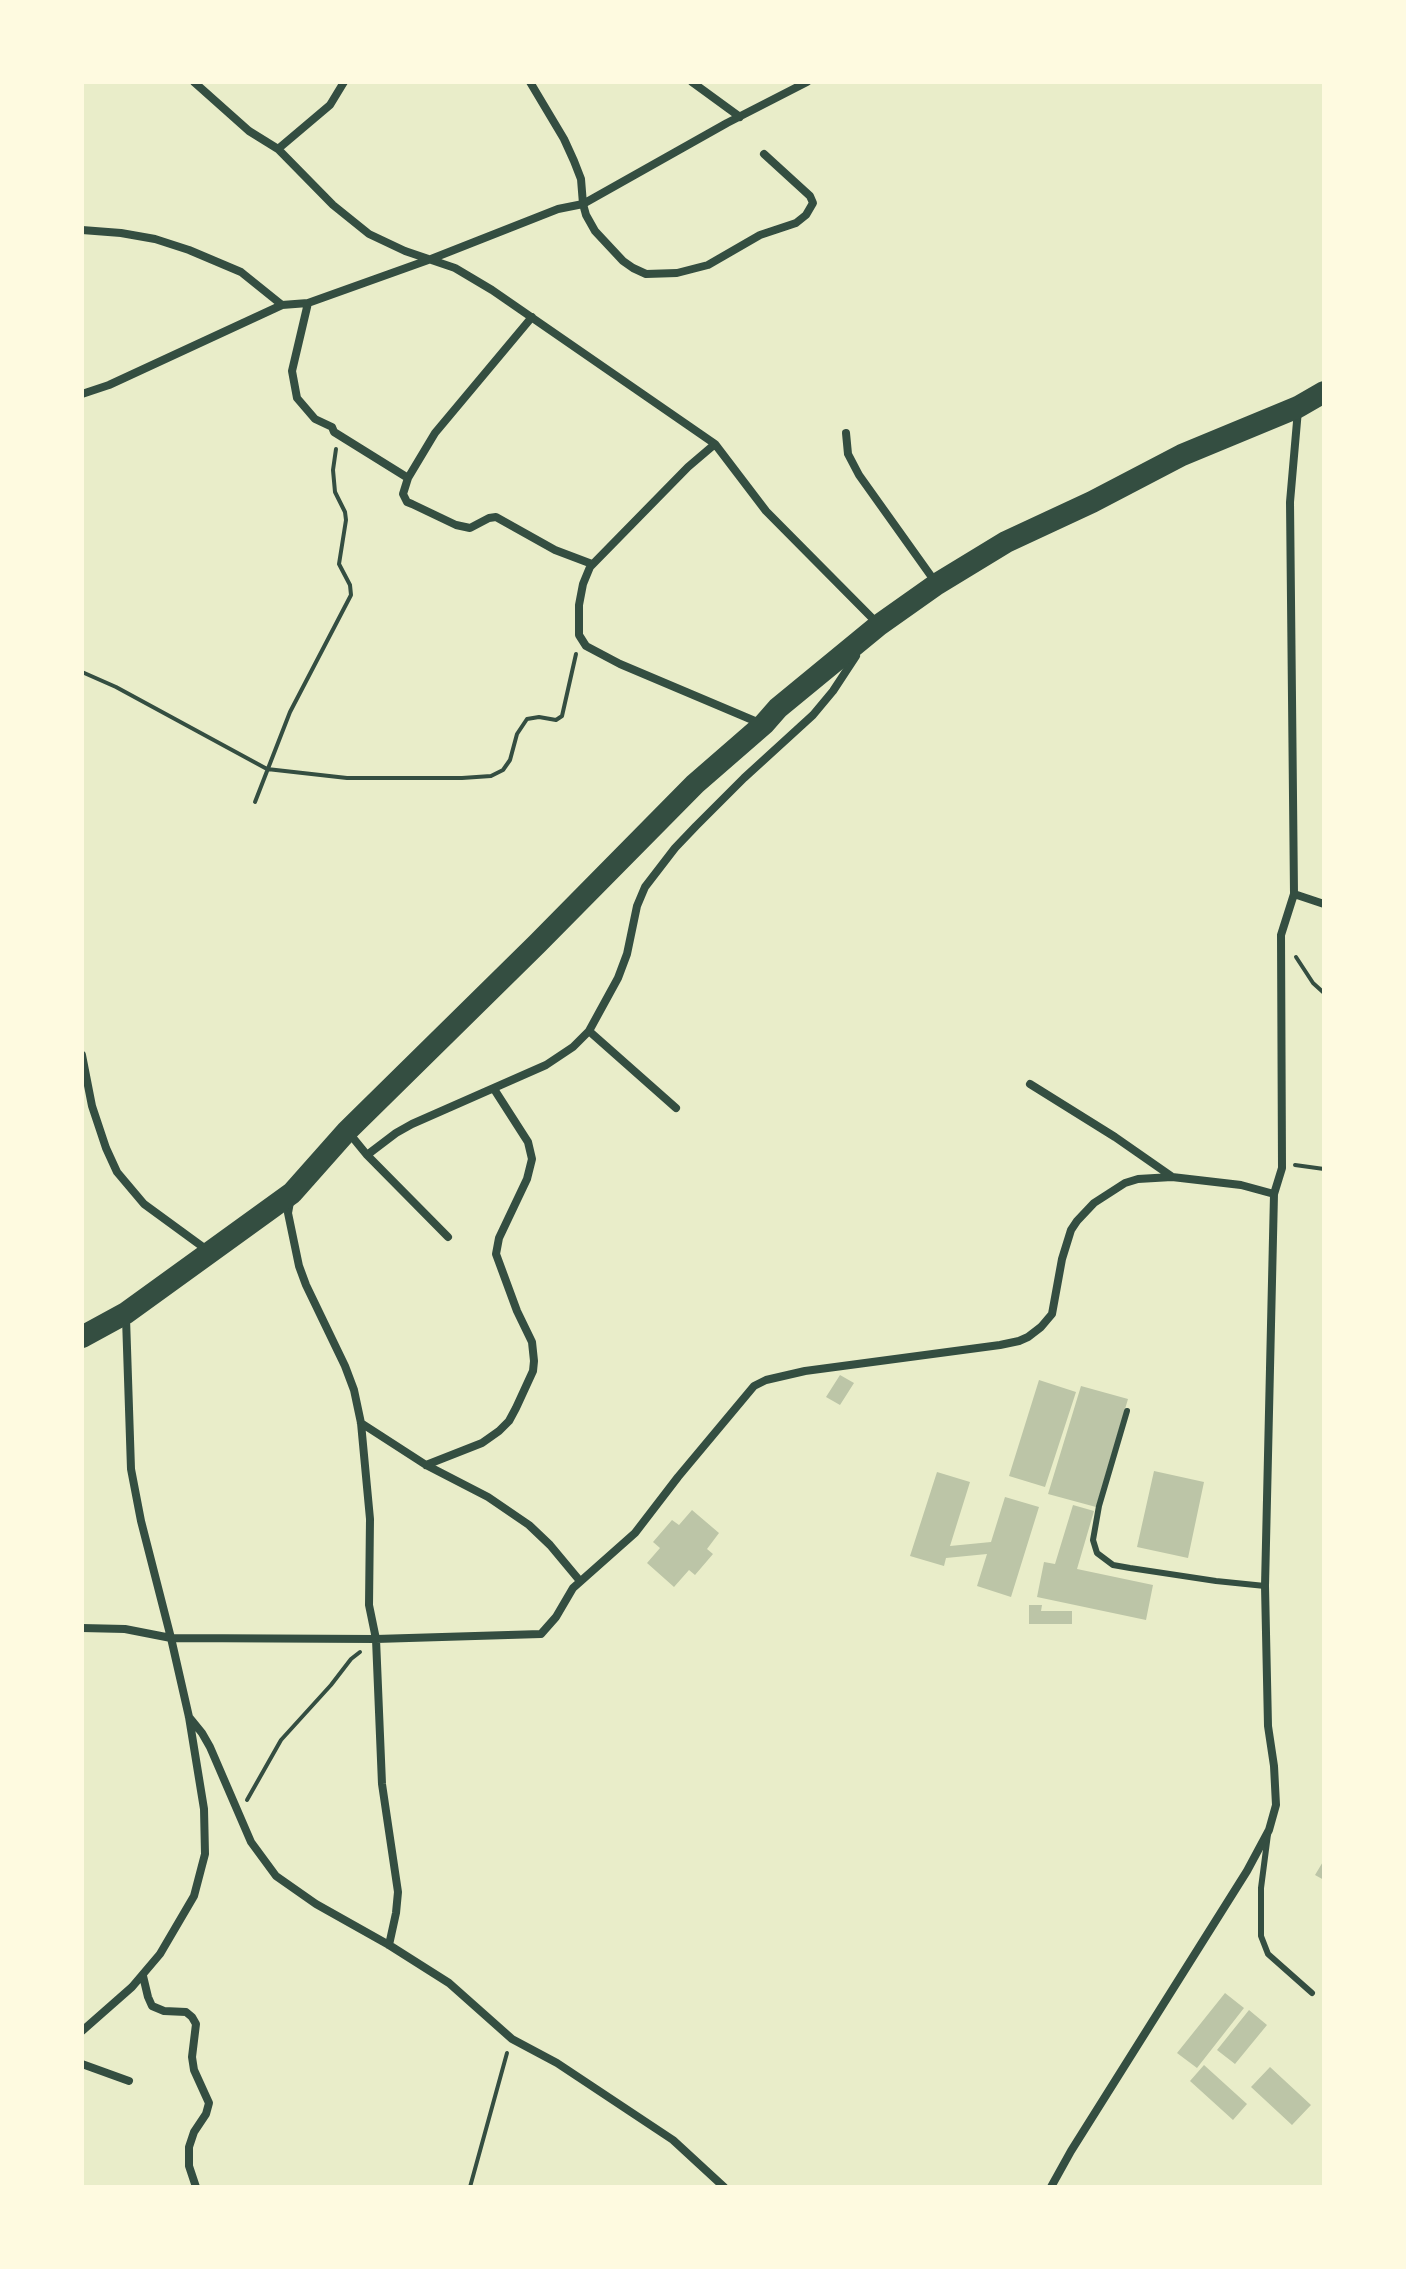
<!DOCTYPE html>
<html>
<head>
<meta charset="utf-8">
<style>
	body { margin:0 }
	#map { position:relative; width:1406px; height:2269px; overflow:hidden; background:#e9edc9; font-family:Ubuntu,sans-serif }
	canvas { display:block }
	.frame { position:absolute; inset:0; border:84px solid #fefae0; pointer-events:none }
</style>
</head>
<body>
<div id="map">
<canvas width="1406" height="2269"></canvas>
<div class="frame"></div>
</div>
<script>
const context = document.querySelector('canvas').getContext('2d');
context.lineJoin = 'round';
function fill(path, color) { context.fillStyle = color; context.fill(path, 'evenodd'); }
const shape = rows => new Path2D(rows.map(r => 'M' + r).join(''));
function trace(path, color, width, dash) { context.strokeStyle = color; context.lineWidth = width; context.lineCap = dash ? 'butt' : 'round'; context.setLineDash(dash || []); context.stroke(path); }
fill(shape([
	[840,1375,854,1383,840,1405,826,1397],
	[1039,1380,1076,1392,1045,1487,1009,1476],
	[1081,1386,1128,1399,1096,1507,1048,1494],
	[1154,1471,1204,1482,1188,1558,1137,1547],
	[937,1472,970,1482,950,1546,991,1542,1005,1497,1039,1507,1011,1597,977,1586,987,1554,946,1558,944,1566,910,1556],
	[1073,1505,1094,1511,1077,1569,1153,1585,1146,1620,1037,1597,1044,1562,1055,1564],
	[692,1510,719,1533,707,1549,713,1554,695,1575,689,1570,674,1587,647,1563,660,1548,653,1542,672,1520,679,1525],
	[1029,1605,1042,1605,1041,1611,1072,1611,1072,1624,1029,1624],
	[1324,1860,1324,1880,1315,1875],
	[1225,1993,1244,2008,1197,2068,1177,2053],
	[1249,2010,1267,2025,1235,2064,1217,2050],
	[1204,2065,1247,2104,1233,2120,1190,2081],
	[1270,2067,1311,2105,1292,2125,1251,2087]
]), '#bcc5a7');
trace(shape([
	[82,672,116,687,267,769,347,778,462,778,491,776,503,770,510,760,517,734,527,719,539,717,556,720,562,716,576,654],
	[255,802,290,712,351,595,350,585,339,564,346,520,345,512,335,492,333,470,336,449],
	[1296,957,1313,983,1324,993],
	[1295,1165,1324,1169],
	[247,1800,281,1740,331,1685,351,1659,360,1652],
	[470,2187,507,2053]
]), '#344e41', 4);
trace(shape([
	[1127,1411,1099,1506,1093,1540,1097,1553,1113,1565,1130,1568,1216,1581,1265,1586],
	[1268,1834,1261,1888,1261,1936,1268,1954,1312,1993]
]), '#344e41', 6);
trace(shape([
	[194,82,249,131,278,149,333,205,369,234,405,251,455,268,492,290,715,444,766,511,877,623],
	[530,82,564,139,574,161,581,179,583,204,586,215,595,231,623,261,633,268,646,274,677,273,708,265,760,235,796,223,806,215,813,203,810,196,764,154],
	[692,82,740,117],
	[278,149,330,105,344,82],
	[82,230,121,233,155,239,189,250,241,272,282,305],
	[308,303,292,371,297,398,315,419,332,427,334,432,408,478],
	[532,317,435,433,408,478,403,494,407,502,412,504,456,525,470,528,489,518,496,517,555,550,592,564],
	[82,394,109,385,282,305,308,303,431,259,558,209,583,204,727,123,807,82],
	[846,433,848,454,859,475,936,583],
	[715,444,688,467,590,567,583,584,579,605,579,635,586,646,620,664,762,724],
	[1294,894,1324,904],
	[589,1031,676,1108],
	[82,1055,92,1106,106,1148,117,1172,144,1204,207,1250],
	[1030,1084,1115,1137,1171,1176],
	[349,1133,367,1155,448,1237],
	[367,1155,396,1133,412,1124,546,1065,573,1047,589,1031,618,978,627,954,637,906,645,887,675,848,696,826,744,778,813,715,833,691,856,656],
	[290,1202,288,1213,299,1266,306,1285,345,1366,354,1390,361,1423,370,1519,369,1605,376,1639,382,1784,398,1892,396,1913,389,1945],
	[361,1423,426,1465,488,1497,529,1525,550,1545,580,1581],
	[426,1465,482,1443,499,1431,509,1421,516,1408,533,1371,534,1361,532,1342,517,1311,496,1254,499,1238,527,1179,532,1159,528,1142,494,1089],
	[82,1628,125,1629,171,1638,376,1639,541,1634,556,1617,573,1588,635,1533,678,1477,754,1386,766,1380,805,1371,1000,1345,1019,1341,1028,1337,1041,1327,1052,1314,1062,1259,1071,1230,1077,1221,1094,1203,1125,1183,1138,1179,1172,1177,1241,1185,1274,1194],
	[189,1717,202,1733,210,1747,251,1842,276,1876,316,1904,389,1945,449,1983,512,2039,557,2063,673,2140,724,2187],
	[143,1976,148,1997,152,2006,164,2011,186,2012,192,2017,196,2024,192,2057,194,2070,209,2103,206,2114,194,2132,189,2147,189,2166,196,2187],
	[82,2031,132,1987,160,1954,194,1896,205,1854,204,1809,189,1717,171,1638,141,1521,131,1469,126,1318],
	[82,2064,129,2081],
	[1051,2187,1071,2151,1247,1871,1269,1830,1276,1805,1274,1766,1268,1726,1265,1586,1274,1194,1282,1168,1281,935,1294,894,1290,502,1298,410]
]), '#344e41', 8);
trace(shape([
	[82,1337,126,1313,292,1193,347,1131,537,944,695,784,764,724,778,708,879,625,937,584,1006,542,1092,502,1182,455,1298,407,1324,392]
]), '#344e41', 22);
</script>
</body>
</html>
